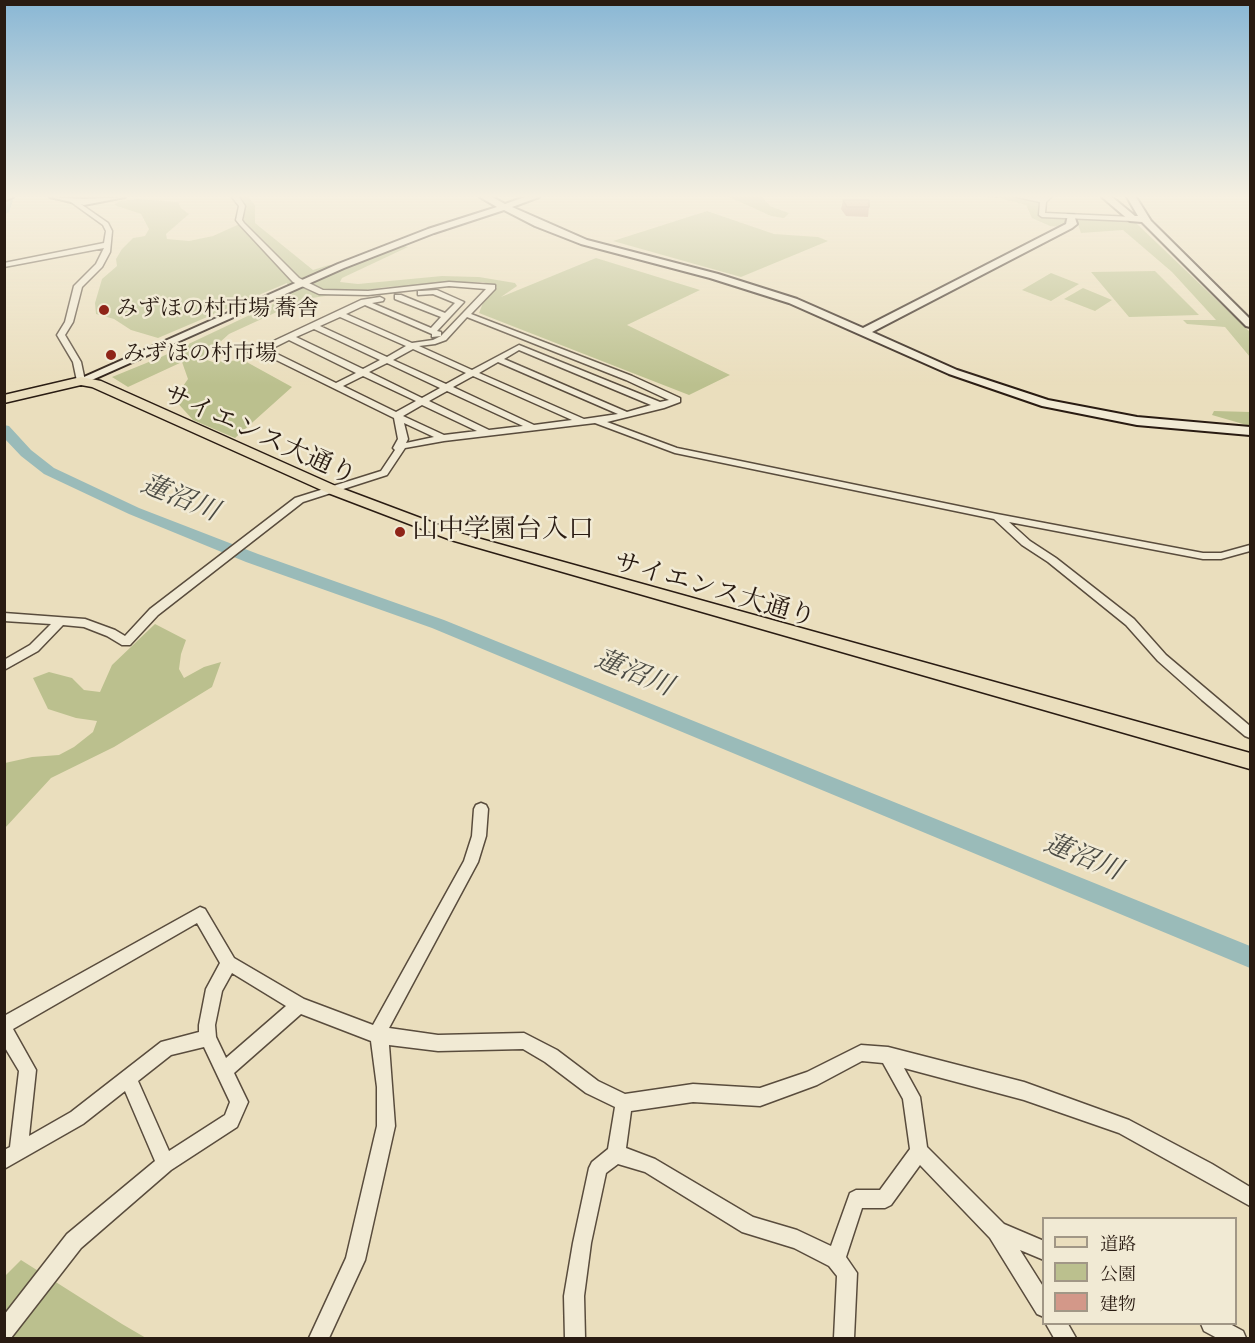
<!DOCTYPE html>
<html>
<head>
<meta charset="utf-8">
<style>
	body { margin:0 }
	#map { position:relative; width:1255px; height:1343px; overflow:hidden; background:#eadebd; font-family:"IM FELL DW Pica","Noto Serif JP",serif }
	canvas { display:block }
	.frame { position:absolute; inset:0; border:6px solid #291b12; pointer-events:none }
	.legend { position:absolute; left:1042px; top:1217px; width:195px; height:108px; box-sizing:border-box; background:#f1ead4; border:2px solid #a19786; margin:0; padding:8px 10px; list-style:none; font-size:18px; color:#291b12 }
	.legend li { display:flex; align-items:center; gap:12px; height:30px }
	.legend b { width:30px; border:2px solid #a19786 }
</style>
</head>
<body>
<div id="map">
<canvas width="1255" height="1343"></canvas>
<div class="frame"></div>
<ul class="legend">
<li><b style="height:8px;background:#eadebd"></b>道路</li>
<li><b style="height:16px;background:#bbc08e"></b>公園</li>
<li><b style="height:16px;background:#d39889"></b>建物</li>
</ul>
</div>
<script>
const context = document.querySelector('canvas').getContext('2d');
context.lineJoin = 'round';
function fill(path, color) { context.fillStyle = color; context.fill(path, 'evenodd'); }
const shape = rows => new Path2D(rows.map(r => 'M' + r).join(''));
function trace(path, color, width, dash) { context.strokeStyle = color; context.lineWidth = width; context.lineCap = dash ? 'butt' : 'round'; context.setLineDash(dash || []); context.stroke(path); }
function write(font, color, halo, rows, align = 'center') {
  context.font = font + ' "IM FELL DW Pica","Noto Serif JP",serif'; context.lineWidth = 5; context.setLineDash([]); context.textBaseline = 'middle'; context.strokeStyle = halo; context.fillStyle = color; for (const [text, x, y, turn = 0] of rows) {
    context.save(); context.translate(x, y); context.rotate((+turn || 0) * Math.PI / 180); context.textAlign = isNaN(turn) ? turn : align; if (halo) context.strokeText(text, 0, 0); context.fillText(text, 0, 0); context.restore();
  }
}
fill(shape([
	[242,197,248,197,255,205,255,223,313,270,329,265,341,270,404,246,408,247,342,278,340,282,358,284,442,276,479,277,515,283,517,286,501,297,596,258,700,290,627,325,730,375,689,395,479,313,483,303,497,287,483,282,387,287,305,299,229,334,208,353,204,359,213,362,243,360,292,387,235,438,193,420,174,399,188,379,182,362,128,387,112,377,161,357,290,296,287,283,158,338,131,330,114,319,96,314,95,303,102,279,117,266,116,259,122,249,133,238,145,236,149,229,141,214,114,205,119,201,137,199,178,202,181,208,189,214,166,234,167,239,189,241,213,236,244,222],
	[729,197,762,197,770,206,789,213,784,218,796,220,771,216],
	[986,197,1016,197,1039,201,1041,216,1063,217,1067,222,1061,227,1050,226,1032,218,1026,205,1000,198],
	[707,211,774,234,818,237,828,241,741,277,613,241],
	[1076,219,1134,221,1250,332,1250,357,1225,327,1187,324,1183,320,1216,320,1172,272,1123,230,1081,233],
	[1155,271,1199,315,1129,317,1091,272],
	[1051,273,1079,284,1051,301,1022,290],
	[1083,288,1112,300,1095,311,1064,299],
	[1214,411,1250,412,1250,426,1212,415],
	[155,624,186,640,181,654,179,669,184,678,204,667,221,662,212,687,114,747,51,778,5,828,5,763,32,757,59,755,74,747,93,732,97,721,76,718,48,709,33,678,49,672,72,678,84,690,100,692,112,665],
	[21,1260,122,1324,146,1338,5,1338,5,1276]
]), '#bbc08e');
fill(shape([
	[4,197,14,197,9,212,4,215,4,197],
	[4,425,9,426,31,450,54,468,139,508,258,554,444,620,1250,946,1250,968,432,628,246,562,129,514,44,474,21,456,4,438,4,425]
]), '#9abbb9');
const street = shape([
	[232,197,239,197,245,206,242,220,244,223,299,278,323,290,368,291,449,282,495,285,495,289,471,314,632,376,680,398,680,402,664,408,607,422,677,448,997,514,1203,553,1221,553,1250,545,1250,551,1221,559,1203,559,1009,522,1030,541,1056,558,1134,619,1166,655,1250,726,1250,738,1245,736,1202,700,1158,661,1126,625,1048,562,1022,545,994,519,675,453,595,423,444,441,405,448,387,475,303,502,158,615,130,645,122,645,107,636,84,627,63,625,38,651,4,670,4,660,30,645,51,624,4,621,4,613,85,619,115,630,125,636,150,609,295,498,381,471,395,450,393,448,398,439,394,418,262,353,249,358,245,356,246,354,361,300,380,297,384,299,383,301,372,303,431,328,441,317,395,299,395,295,401,295,445,313,455,303,433,294,418,295,418,291,421,291,437,290,464,302,437,331,441,332,441,336,486,289,449,286,368,295,319,294,293,282,240,225,236,220,239,206,232,197],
	[365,305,432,334,432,337,441,336,433,340,412,343,346,314,365,305],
	[340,317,406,346,387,357,320,326,340,317],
	[467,317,626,380,669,400,660,402,519,345,472,370,419,346,435,344,446,340,467,317],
	[314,329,380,360,363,369,296,337,314,329],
	[289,340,356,373,336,383,269,350,289,340],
	[413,349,466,373,446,384,393,360,413,349],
	[519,350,651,405,627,412,504,359,519,350],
	[498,362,618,414,584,419,479,373,498,362],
	[387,363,440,388,422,398,369,372,387,363],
	[363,376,416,401,396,412,343,386,363,376],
	[473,376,572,420,534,425,453,387,473,376],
	[447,391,523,426,489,430,429,401,447,391],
	[422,405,477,431,444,435,403,416,422,405],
	[404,423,434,437,406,443,408,439,404,423],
	[1017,197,1051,197,1046,202,1045,213,1133,217,1136,219,1133,221,1042,217,1039,215,1040,202,1017,197],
	[71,200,75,200,108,223,112,231,110,252,102,267,82,287,73,322,65,335,81,362,85,381,81,384,77,381,73,362,57,335,65,322,74,286,96,264,104,248,4,267,4,263,104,243,106,231,103,225,71,202,71,200],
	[481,803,486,805,488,809,486,836,478,862,389,1028,438,1035,524,1033,557,1050,598,1081,625,1094,693,1084,760,1088,807,1072,861,1045,888,1047,1024,1082,1129,1120,1212,1164,1250,1187,1250,1206,1119,1133,1024,1100,904,1068,920,1097,927,1147,1004,1224,1044,1241,1044,1260,1020,1250,1044,1288,1044,1317,1037,1314,990,1238,920,1165,891,1205,885,1208,862,1208,846,1257,857,1273,854,1338,834,1338,837,1276,829,1266,794,1248,742,1232,645,1172,618,1164,606,1173,591,1243,584,1296,585,1338,565,1338,564,1296,573,1243,589,1168,592,1162,608,1149,615,1107,586,1093,545,1062,523,1049,438,1051,389,1045,395,1126,365,1260,329,1338,309,1338,346,1258,377,1126,377,1087,371,1041,301,1014,234,1073,248,1102,237,1127,171,1170,81,1248,11,1338,4,1338,4,1315,67,1234,155,1161,125,1091,83,1124,4,1169,4,1150,10,1147,19,1071,4,1046,4,1016,200,907,205,909,234,958,304,999,373,1025,464,861,472,836,474,809,476,805,481,803],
	[197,923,220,963,206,989,199,1025,199,1032,161,1042,71,1112,29,1136,36,1070,13,1029,197,923],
	[232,973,286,1006,226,1058,216,1037,215,1025,222,991,232,973],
	[204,1047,230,1102,225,1115,169,1151,138,1081,171,1055,204,1047],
	[862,1061,883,1063,903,1099,910,1149,880,1190,856,1190,850,1193,831,1246,797,1230,753,1217,655,1159,626,1148,631,1111,693,1102,760,1106,817,1085,862,1061],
	[1046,1324,1068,1324,1076,1338,1054,1338,1046,1324],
	[1201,1324,1230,1324,1243,1331,1246,1338,1217,1338,1204,1331,1201,1324]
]);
const secondary = shape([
	[4,197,13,197,4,201,4,197],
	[50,197,84,199,125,197,84,205,50,197],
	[480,197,492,197,505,204,525,197,539,197,512,207,587,240,718,274,797,299,863,328,1066,224,1068,215,1074,215,1077,224,1072,228,872,332,957,370,1048,400,1137,417,1250,427,1250,435,1137,425,1042,406,949,374,789,303,710,278,581,244,535,226,504,210,434,233,344,268,85,383,81,385,75,381,338,264,428,229,497,207,480,197],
	[1102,197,1112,197,1135,216,1138,216,1127,197,1136,197,1151,221,1250,319,1250,327,1246,326,1142,222,1130,221,1102,197]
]);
const primary = shape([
	[81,377,101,381,338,487,463,534,1250,753,1250,769,451,540,328,493,92,387,81,385,4,403,4,395,81,377]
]);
trace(street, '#594c3d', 3);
trace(secondary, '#291b12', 4);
trace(primary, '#291b12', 3);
fill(street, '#f1ead4');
fill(secondary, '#f1ead4');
fill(primary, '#eadebd');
fill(shape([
	[843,200,869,207,868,217,846,216,841,209]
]), '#b58376');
const building = shape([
	[843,200,869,200,869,207,847,207,843,200]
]);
fill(building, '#d39889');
trace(building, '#946a60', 1.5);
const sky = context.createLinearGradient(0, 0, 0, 385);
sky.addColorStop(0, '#89b7d5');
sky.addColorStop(0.51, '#f6f0e1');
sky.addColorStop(1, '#f6f0e100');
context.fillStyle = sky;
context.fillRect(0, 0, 1255, 385);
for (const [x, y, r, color] of [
	[104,310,6,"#8f2418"],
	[111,355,6,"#8f2418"],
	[400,532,6,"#8f2418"]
]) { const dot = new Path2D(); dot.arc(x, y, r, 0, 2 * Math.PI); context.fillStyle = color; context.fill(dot); trace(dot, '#f1ead4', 2); }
write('22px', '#291b12', '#f1ead4', [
	["みずほの村市場 蕎舎",116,310],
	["みずほの村市場",123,355]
], 'left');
write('26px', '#291b12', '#f1ead4', [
	["サイエンス大通り",259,437,24],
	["サイエンス大通り",714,592,16]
]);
write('26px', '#291b12', '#f1ead4', [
	["山中学園台入口",412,532]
], 'left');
write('italic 27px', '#4b4b44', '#f1ead4', [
	["蓮沼川",179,500,22],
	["蓮沼川",633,675,22],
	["蓮沼川",1082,859,22]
]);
</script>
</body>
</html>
